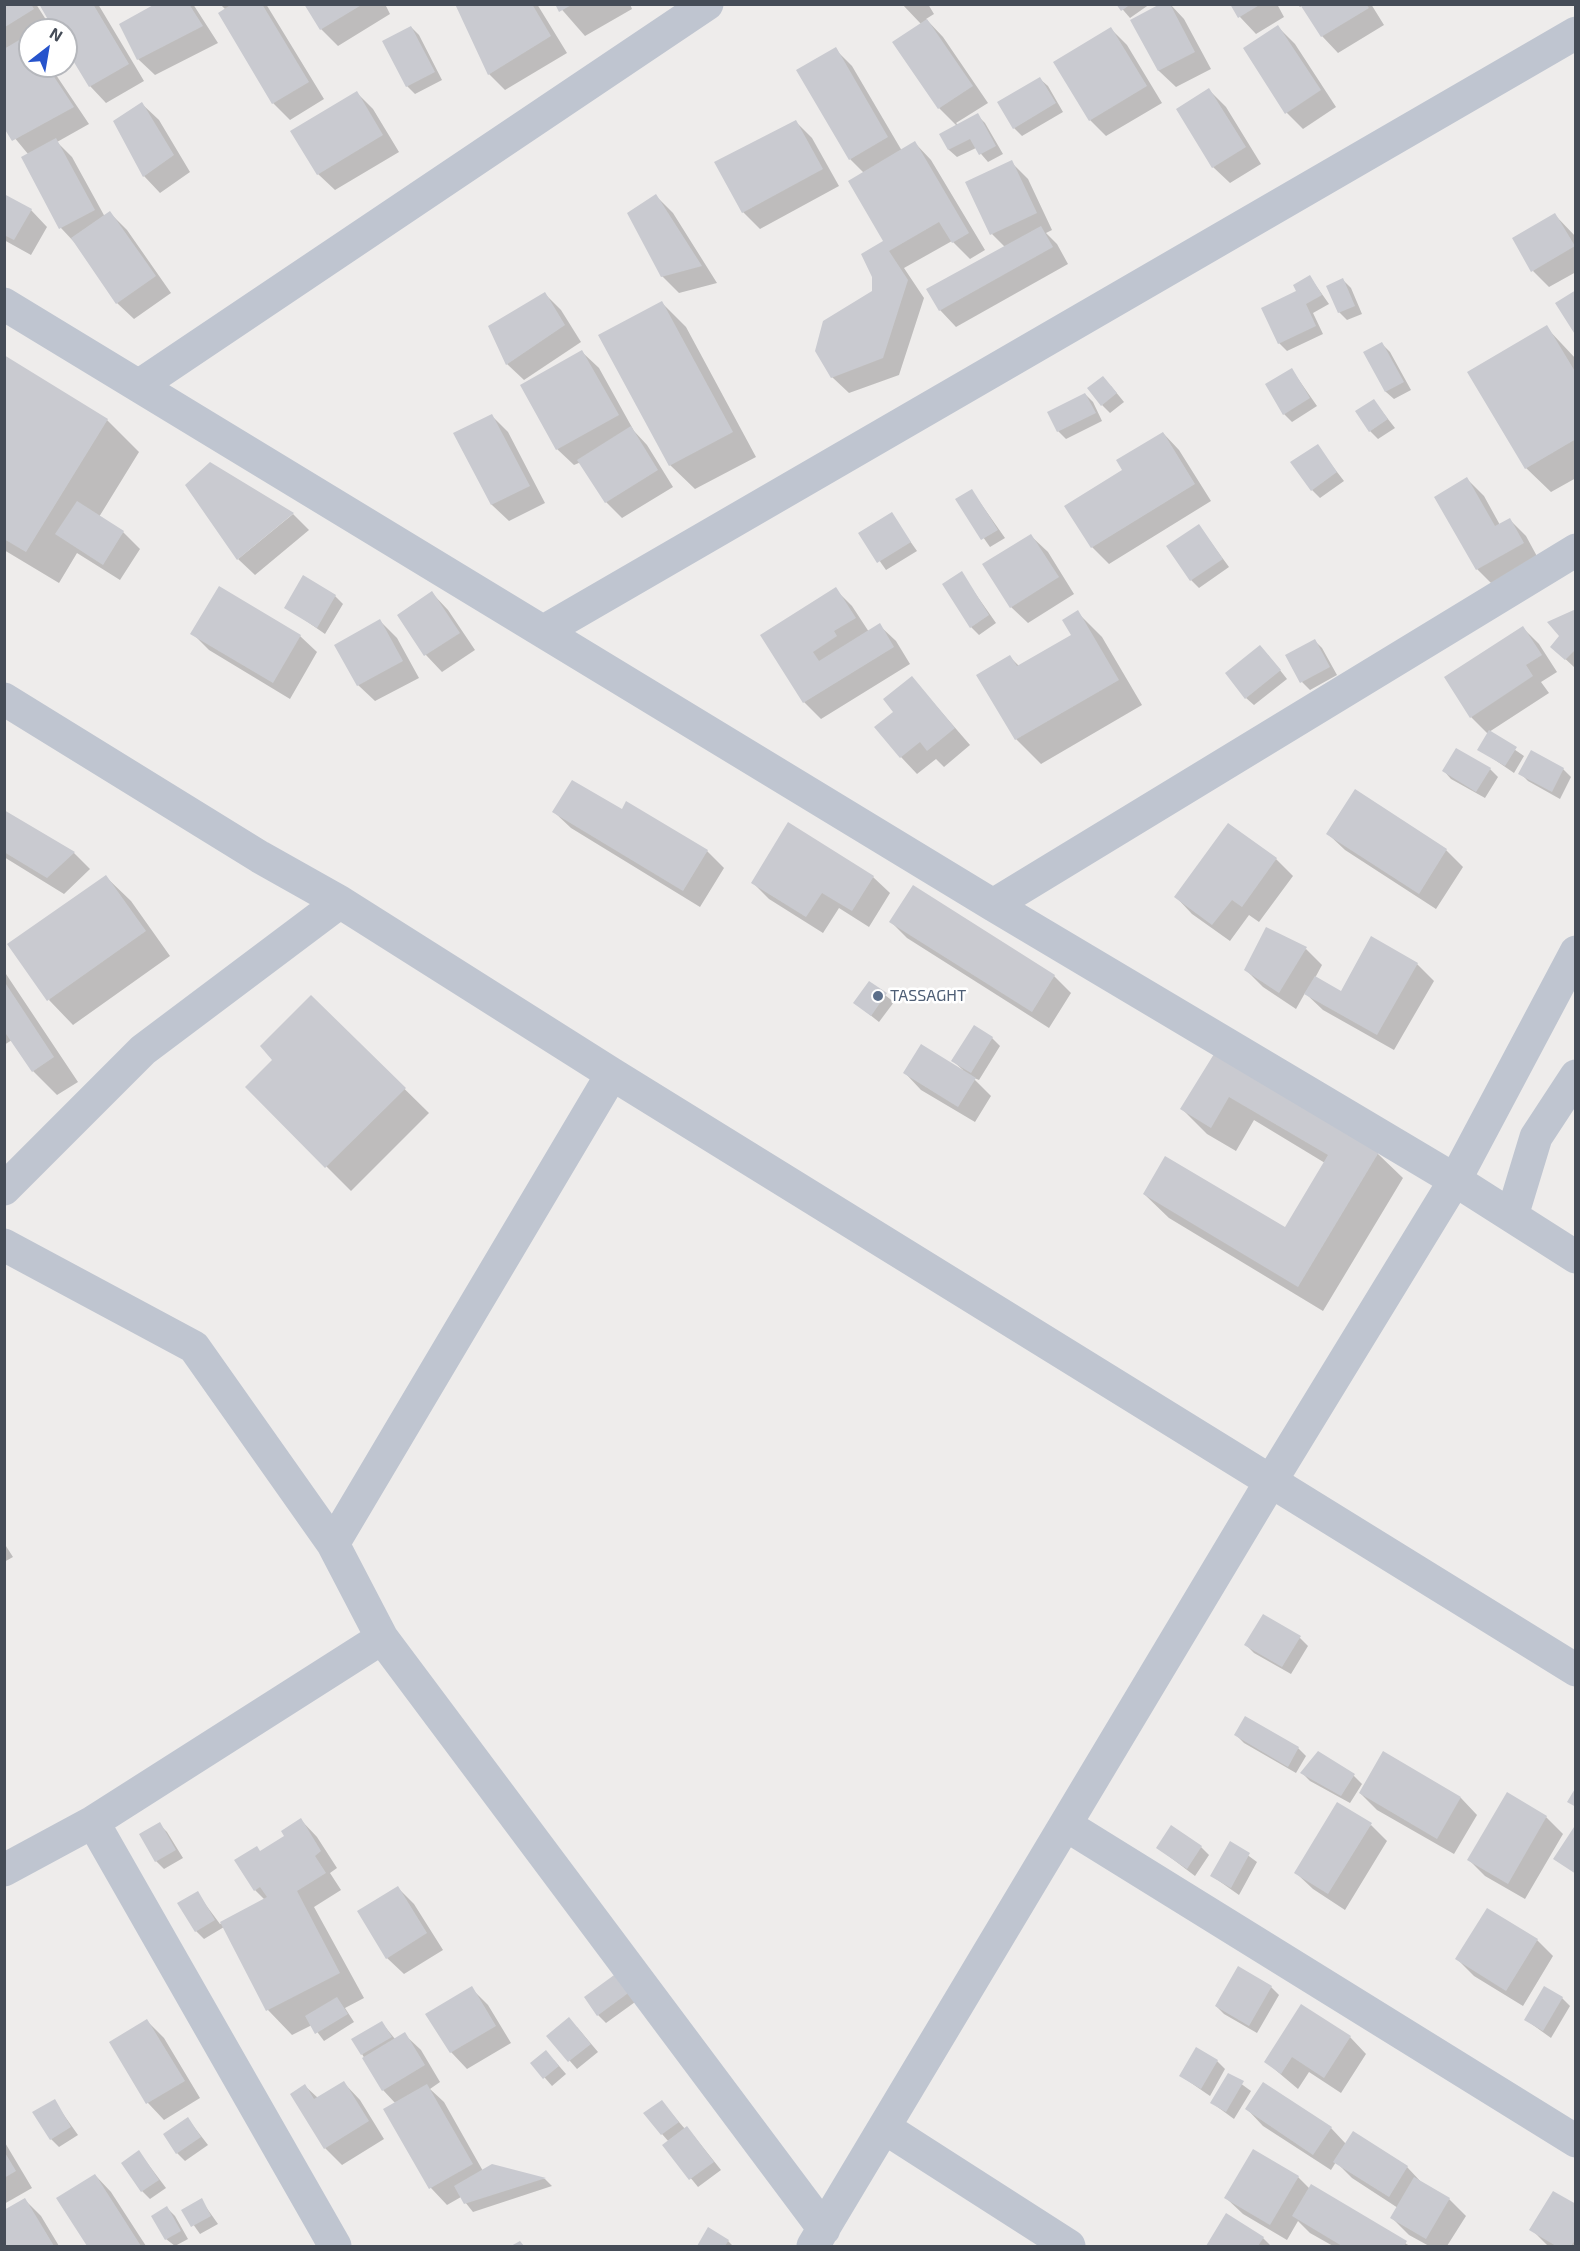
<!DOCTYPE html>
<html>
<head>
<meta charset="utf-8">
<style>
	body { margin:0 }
	#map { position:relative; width:1580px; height:2251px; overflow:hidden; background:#eeeceb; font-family:"Exo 2",sans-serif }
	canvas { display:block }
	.frame { position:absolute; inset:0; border:6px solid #454c57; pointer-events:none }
	.north { position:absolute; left:18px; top:18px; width:60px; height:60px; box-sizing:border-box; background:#fff; border:2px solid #b5b7bc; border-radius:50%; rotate:31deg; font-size:16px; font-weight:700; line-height:24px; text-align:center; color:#454c57 }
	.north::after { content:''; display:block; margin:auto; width:21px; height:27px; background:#2754cc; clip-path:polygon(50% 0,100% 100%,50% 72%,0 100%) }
</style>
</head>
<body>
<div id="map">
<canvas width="1580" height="2251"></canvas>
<div class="frame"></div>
<div class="north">N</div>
</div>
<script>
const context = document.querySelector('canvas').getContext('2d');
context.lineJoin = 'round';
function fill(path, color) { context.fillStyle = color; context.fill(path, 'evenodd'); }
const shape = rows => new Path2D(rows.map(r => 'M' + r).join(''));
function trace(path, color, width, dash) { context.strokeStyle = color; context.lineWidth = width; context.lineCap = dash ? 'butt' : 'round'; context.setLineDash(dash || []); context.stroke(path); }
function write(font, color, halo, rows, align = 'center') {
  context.font = font + ' "Exo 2",sans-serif'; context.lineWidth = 5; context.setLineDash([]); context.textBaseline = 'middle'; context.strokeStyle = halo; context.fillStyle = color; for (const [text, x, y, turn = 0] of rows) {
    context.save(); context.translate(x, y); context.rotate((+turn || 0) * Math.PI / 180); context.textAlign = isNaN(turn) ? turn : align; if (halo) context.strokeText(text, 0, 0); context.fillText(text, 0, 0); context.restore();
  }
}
fill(shape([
	[4,4,36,4,50,26,44,30,30,30,28,40,30,42,30,66,50,66,89,124,57,142,72,157,105,217,110,213,127,230,171,293,134,319,117,303,76,244,61,228,28,154,4,125],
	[41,4,98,4,144,81,106,103,90,86,66,46,66,30,56,30],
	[158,4,193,4,218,43,155,75,138,59],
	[220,4,266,4,324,99,290,120,273,103,226,10],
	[306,4,385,4,390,14,338,46,321,29],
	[457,4,537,4,567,53,505,90,489,74],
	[557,4,630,4,632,9,585,36],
	[902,4,928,4,934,14,926,19,943,37,988,103,956,123,958,125,977,115,985,123,1003,154,988,162,976,148,957,157,949,150,941,135,957,126,939,108,921,24],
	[1118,4,1150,4,1130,18],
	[1170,4,1184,19,1211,69,1176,87,1159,71,1132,20],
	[1232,4,1277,4,1284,17,1256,34,1240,17],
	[1297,4,1371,4,1384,25,1338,53,1322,36,1303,5,1300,7],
	[411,27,419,35,442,80,415,94,407,86],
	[1278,27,1295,44,1336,107,1303,129,1287,113],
	[1111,29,1127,45,1162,103,1106,136,1090,120],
	[835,49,852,66,902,151,915,143,931,160,985,250,970,259,952,241,904,268,924,298,899,375,849,393,832,377,873,292,885,241,864,173,850,159],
	[1040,79,1048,86,1063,112,1022,136,1014,128],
	[1209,90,1226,107,1261,164,1230,183,1213,167],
	[357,93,373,109,399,152,335,190,318,174],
	[142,104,159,120,190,172,160,193,144,176],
	[796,122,812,138,839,186,760,229,743,212,716,163],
	[1011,162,1028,179,1052,230,1046,233,1057,244,1068,264,956,327,940,310,1005,247,992,234],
	[4,195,31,210,47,227,31,255,4,240],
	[656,196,673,213,717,283,679,293,662,276],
	[1555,215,1576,237,1576,272,1549,287,1533,271],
	[1310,277,1329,304,1313,313,1323,334,1287,351,1279,343],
	[1343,280,1351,288,1362,314,1347,320,1339,312],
	[545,294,561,310,581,342,524,380,507,364],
	[661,302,686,327,756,457,695,489,670,465],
	[1546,327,1576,359,1576,478,1551,492,1526,468],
	[1382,344,1390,352,1411,390,1394,399,1386,392,1365,353],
	[582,352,599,368,634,431,647,445,673,487,622,518,606,502,581,462,574,465,557,449],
	[4,357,107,420,139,452,99,517,123,532,140,549,120,580,77,553,59,583,4,550],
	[1292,370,1317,406,1292,422,1284,414],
	[1111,386,1124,402,1110,413,1102,405],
	[1085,394,1093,402,1102,421,1066,439,1058,431],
	[1374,401,1395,428,1378,439,1370,431],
	[491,415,508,432,545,503,509,521,492,505,455,434],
	[1163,433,1179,450,1211,501,1109,564,1092,547,1066,506,1124,471],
	[1317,446,1344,481,1320,498,1312,490],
	[1467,479,1484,496,1500,525,1510,520,1526,536,1539,560,1493,585,1477,569],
	[972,491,1005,538,990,547,957,500],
	[293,514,309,530,255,575,238,559],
	[891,514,917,551,886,570,860,533],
	[1199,526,1229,567,1199,588,1191,580],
	[1031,536,1048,552,1074,594,1028,623,1011,607],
	[961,573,996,623,979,635,971,627],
	[835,589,852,606,869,632,879,625,896,641,910,664,821,719,804,702,762,635],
	[432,593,448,610,475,650,442,672,426,655,399,615],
	[335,596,343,604,325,634,286,607],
	[1576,611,1576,665,1574,667,1560,654,1561,636],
	[1077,612,1102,637,1142,705,1041,764,1016,739,1010,657,1019,666,1073,635],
	[380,621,397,638,419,678,375,701,358,685],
	[1523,628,1539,644,1557,672,1541,682,1549,693,1489,732,1524,756,1514,773,1479,749,1488,734,1471,717],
	[192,633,300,636,317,652,290,699,209,650],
	[1314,640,1322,648,1337,675,1310,690,1302,682],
	[1268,655,1287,679,1254,705,1246,698],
	[912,678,970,745,944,767,936,759,917,774,901,757,895,712],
	[1531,752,1563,769,1571,777,1560,799,1528,781,1520,773],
	[1490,769,1498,777,1485,798,1451,779,1444,771],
	[627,803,707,851,724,868,700,907,571,828,554,812,622,811],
	[4,811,74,853,90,869,64,894,4,857],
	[1229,825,1276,859,1293,876,1259,922,1249,915,1230,941,1192,914,1176,897],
	[1328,834,1446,850,1463,867,1436,909,1345,850],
	[106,877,131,901,170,956,73,1025,49,1000],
	[873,877,890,893,869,927,839,908,823,933,769,899,753,883],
	[913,887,1054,976,1071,993,1049,1028,907,938,891,922],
	[1372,938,1417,964,1434,981,1394,1050,1323,1010,1305,993,1296,1009,1263,987,1246,970,1306,949,1322,965,1315,978,1341,993],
	[4,971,78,1082,57,1095,33,1071,12,1040,4,1045],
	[869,983,894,1002,879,1022,855,1003],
	[311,997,429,1113,351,1191,247,1087,275,1060],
	[992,1038,1000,1046,979,1080,972,1077,991,1096,975,1122,921,1090,905,1073,963,1070,953,1061],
	[1214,1056,1378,1154,1403,1178,1323,1311,1169,1218,1144,1194,1285,1229,1325,1163,1254,1120,1236,1151,1207,1134,1182,1109],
	[4,1543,13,1557,4,1562],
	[1300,1638,1308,1646,1291,1674,1254,1653,1246,1645],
	[1236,1735,1298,1748,1306,1756,1296,1773,1244,1743],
	[1384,1753,1461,1798,1477,1815,1454,1854,1377,1810,1360,1793],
	[1302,1773,1354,1776,1362,1784,1350,1803,1310,1781],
	[1508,1794,1546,1817,1563,1834,1525,1899,1485,1876,1469,1860],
	[301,1820,317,1837,337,1868,330,1873,341,1890,314,1907,364,1998,345,2008,354,2022,324,2041,312,2025,292,2035,268,2010,224,1927,204,1939,196,1931,197,1893,220,1924,265,1900,255,1890,261,1852,286,1837],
	[159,1824,167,1832,183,1858,164,1869,156,1861],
	[1371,1825,1387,1841,1345,1910,1313,1889,1296,1873],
	[1231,1843,1257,1862,1239,1895,1212,1876],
	[1201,1847,1209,1855,1195,1876,1158,1848],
	[398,1888,414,1904,443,1950,404,1974,387,1958],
	[1537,1940,1553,1956,1523,2006,1474,1976,1457,1959],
	[621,1971,642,1997,606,2023,598,2015],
	[1271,1987,1279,1995,1257,2033,1224,2014,1216,2006],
	[471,1988,488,2005,511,2043,467,2069,451,2052],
	[1562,1998,1570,2006,1551,2038,1526,2020],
	[147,2021,164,2038,200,2098,164,2120,148,2103,111,2043],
	[382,2023,395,2039,404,2034,421,2050,440,2082,430,2089,444,2102,483,2171,492,2165,545,2179,552,2186,473,2212,461,2197,447,2205,431,2188,385,2110,396,2104,383,2090,362,2054],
	[577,2027,598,2052,577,2069,548,2036],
	[1350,2037,1366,2054,1341,2093,1309,2072,1298,2089,1266,2062],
	[554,2060,566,2074,552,2086,532,2063],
	[1217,2061,1225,2069,1210,2096,1181,2076],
	[1229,2075,1251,2091,1234,2119,1212,2103],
	[344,2083,360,2100,384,2139,342,2165,325,2148,305,2086,318,2098],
	[54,2101,78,2135,59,2147,51,2139],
	[661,2101,685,2129,694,2136,721,2170,698,2187,664,2145,669,2142,662,2134],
	[1247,2109,1331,2128,1346,2144,1407,2167,1423,2184,1449,2199,1466,2216,1447,2246,1429,2246,1409,2235,1392,2218,1398,2208,1352,2178,1336,2162,1331,2170,1263,2126],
	[188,2119,208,2145,185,2161,177,2153],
	[4,2141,32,2188,4,2204],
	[139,2152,166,2188,150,2199,142,2191],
	[95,2175,111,2192,146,2246,89,2246,58,2198],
	[1298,2177,1310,2189,1410,2246,1333,2246,1310,2233,1298,2221,1287,2240,1243,2214,1226,2198],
	[25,2200,41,2216,59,2246,4,2246,4,2212],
	[201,2200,218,2224,200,2234,183,2210],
	[1576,2206,1576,2246,1548,2246,1531,2229],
	[167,2208,175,2216,188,2239,175,2246,166,2239],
	[1226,2215,1263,2238,1271,2246,1208,2246],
	[708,2230,728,2241,733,2246,699,2246]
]), '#0003');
fill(shape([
	[5,4,31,4,34,9,5,27],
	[39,4,93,4,129,64,89,87,66,49,66,30,54,30],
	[155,4,189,4,203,26,137,60,119,24],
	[232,4,262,4,309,82,272,104,218,13],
	[304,4,363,4,320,30],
	[455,4,532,4,551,36,488,75],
	[555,4,573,4,559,12],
	[1116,4,1131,4,1121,11],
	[1160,4,1170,4,1195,52,1158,71,1130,20],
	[1230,4,1261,4,1238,18],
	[1304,4,1366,4,1369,8,1321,37,1301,6],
	[927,19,973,86,938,109,892,42],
	[1278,25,1321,90,1285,114,1243,48],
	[411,26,435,72,406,87,382,41],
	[1111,27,1147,86,1089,121,1053,62],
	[26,36,30,42,30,66,47,66,74,107,12,141,4,128,4,49],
	[836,47,888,137,849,160,796,70],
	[1040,77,1056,103,1013,129,997,102],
	[1209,88,1246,147,1212,168,1176,109],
	[357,91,383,135,317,175,290,131],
	[142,102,174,155,143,177,113,121],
	[978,113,996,146,979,155,970,139,948,150,939,134],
	[796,120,823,169,742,213,714,162],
	[56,138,95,210,59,229,21,157],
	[915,141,969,233,952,243,939,222,889,251,908,280,883,358,831,378,815,351,823,321,872,291,872,277,861,254,883,241,848,181],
	[1012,160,1037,213,990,235,965,182],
	[4,194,32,209,14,240,4,235],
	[656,194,702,266,661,277,627,213],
	[110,211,156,276,116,304,71,238],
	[1555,213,1575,246,1531,272,1512,238],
	[1041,226,1053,247,939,311,926,289],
	[1310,275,1322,295,1306,304,1316,326,1278,344,1261,308,1296,291,1293,285],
	[1343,278,1355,306,1338,313,1326,286],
	[1576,290,1576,336,1555,303],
	[545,292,565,325,506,365,488,326],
	[662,301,733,432,669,466,598,335],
	[1547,325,1576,373,1576,439,1525,469,1467,372],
	[1382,342,1404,382,1385,392,1363,352],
	[582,350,619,415,556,450,520,385],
	[4,355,108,419,26,552,4,539],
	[1292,368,1310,398,1283,415,1265,384],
	[1103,376,1117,393,1101,406,1087,388],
	[1085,393,1096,413,1057,432,1047,412],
	[1374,399,1388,419,1369,432,1355,411],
	[492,414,530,486,491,505,453,433],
	[631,426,658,470,605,503,577,460],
	[1163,432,1195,484,1091,548,1064,506,1122,470,1116,460],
	[1318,444,1337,472,1311,491,1290,462],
	[210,462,294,513,237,560,185,485],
	[1467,477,1495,526,1510,518,1524,543,1476,570,1434,497],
	[972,489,998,530,981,540,955,499],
	[77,501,124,531,103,565,55,534],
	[892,512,911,542,877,563,858,533],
	[1199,524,1223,559,1190,581,1166,546],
	[1031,534,1059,577,1010,608,982,564],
	[962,571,989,615,970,628,942,584],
	[303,575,336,595,317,628,284,608],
	[219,586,301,635,273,683,190,634],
	[836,587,856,618,834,631,837,636,813,652,819,661,880,623,894,647,803,703,760,635],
	[432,591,460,633,424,656,397,615],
	[1576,609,1576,649,1565,660,1550,647,1559,636,1547,622],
	[1078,610,1119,680,1015,740,976,675,1010,655,1017,666,1071,635,1062,620],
	[380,619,403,661,357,686,334,645],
	[1523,626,1542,655,1526,665,1533,676,1470,718,1444,677],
	[1315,639,1330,667,1300,683,1285,655],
	[1260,645,1281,670,1245,699,1225,673],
	[912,676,955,728,927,751,920,742,900,758,874,727,893,712,883,699],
	[1489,730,1517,747,1505,766,1477,750],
	[1456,748,1491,768,1476,792,1442,771],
	[1531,750,1564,768,1552,792,1518,774],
	[572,780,622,809,626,801,708,850,683,891,552,812],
	[1355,789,1447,849,1419,894,1326,834],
	[4,810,75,852,47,878,4,852],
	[788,822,874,876,852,911,822,893,806,917,751,883],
	[1228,823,1277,858,1242,907,1232,900,1212,925,1174,897],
	[106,875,146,931,47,1001,7,944],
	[913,885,1055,975,1032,1012,889,922],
	[1266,927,1307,947,1279,993,1244,970],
	[1371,936,1418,963,1377,1035,1304,994,1315,976,1341,991],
	[4,981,54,1057,32,1072,4,1031],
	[869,981,887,993,871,1016,853,1003],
	[311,995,406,1088,325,1168,245,1087,272,1060,260,1046],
	[974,1025,993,1037,971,1073,951,1061],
	[921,1044,976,1078,958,1107,903,1073],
	[1214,1054,1379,1152,1298,1287,1143,1194,1165,1156,1285,1227,1328,1155,1229,1097,1211,1128,1180,1109],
	[1263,1614,1301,1636,1282,1667,1244,1645],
	[1245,1716,1299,1747,1288,1767,1234,1735],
	[1318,1751,1355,1774,1341,1796,1300,1773],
	[1383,1751,1461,1797,1437,1839,1359,1793],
	[1576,1787,1576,1807,1567,1802],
	[1507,1792,1547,1816,1508,1884,1467,1860],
	[1337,1802,1372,1823,1328,1894,1294,1873],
	[301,1818,321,1851,315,1856,326,1873,297,1891,340,1973,266,2011,220,1922,267,1897,260,1887,254,1891,234,1860,257,1846,260,1851,284,1836,281,1831],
	[160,1822,176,1850,155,1862,139,1834],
	[1576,1824,1576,1874,1553,1859],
	[1171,1825,1202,1846,1187,1869,1156,1848],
	[1230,1841,1250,1853,1231,1888,1210,1876],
	[398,1886,427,1933,386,1959,357,1911],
	[198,1891,215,1920,195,1932,177,1903],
	[1487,1908,1538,1939,1506,1991,1455,1959],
	[1238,1966,1272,1986,1249,2026,1215,2006],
	[621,1970,635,1988,597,2016,584,1997],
	[472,1986,496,2026,450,2053,425,2014],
	[1544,1986,1563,1997,1543,2031,1524,2020],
	[337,1997,348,2014,315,2034,305,2016],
	[1301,2004,1351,2036,1324,2078,1292,2057,1281,2074,1264,2062],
	[569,2017,591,2044,568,2062,546,2036],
	[147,2019,185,2081,146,2104,109,2042],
	[382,2021,392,2037,361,2055,351,2039],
	[405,2032,425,2065,382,2091,362,2058],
	[1196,2047,1218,2060,1201,2089,1179,2076],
	[546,2050,559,2066,543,2079,530,2063],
	[1228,2073,1244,2081,1226,2112,1210,2103],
	[344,2081,369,2121,324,2149,290,2094,305,2084,314,2099],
	[1263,2082,1332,2127,1313,2155,1245,2109],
	[427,2084,473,2164,429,2189,383,2109],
	[55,2099,71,2127,50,2140,32,2112],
	[662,2100,679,2122,661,2135,643,2113],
	[188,2117,201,2137,176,2154,163,2134],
	[687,2126,714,2162,689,2180,662,2145],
	[1353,2131,1408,2166,1389,2197,1333,2162],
	[1253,2149,1299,2176,1270,2225,1224,2198],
	[139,2150,159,2180,141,2192,121,2163],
	[4,2151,16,2171,4,2178],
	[492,2164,546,2178,464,2204,454,2186],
	[95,2174,141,2246,87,2246,56,2198],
	[1414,2177,1450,2198,1426,2239,1390,2218],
	[1311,2184,1407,2241,1404,2246,1342,2246,1292,2216],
	[1553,2191,1576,2204,1576,2239,1571,2246,1556,2246,1529,2230],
	[25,2198,54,2246,4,2246,4,2210],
	[202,2198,211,2216,191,2227,181,2210],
	[167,2206,181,2231,165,2240,151,2216],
	[1226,2213,1264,2237,1258,2246,1206,2246],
	[708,2227,729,2240,725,2246,697,2246],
	[520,2241,524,2246,511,2246]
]), '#c9cad0');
trace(shape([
	[4,304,993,905,1455,1180,1576,1257],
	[140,385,707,4],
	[544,631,1576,33],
	[4,699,260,857,340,902,612,1074,1576,1670],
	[993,905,1576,550],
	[4,1189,143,1050,340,902],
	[1512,1216,1536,1137,1576,1076],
	[4,1245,194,1347,333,1544,382,1638,824,2229],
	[333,1544,612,1074],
	[93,1822,335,2246],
	[1066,1825,1576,2141],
	[4,1870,93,1822,382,1638],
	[885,2128,1069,2246],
	[813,2246,1271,1481,1455,1180,1576,952]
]), '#bfc5d0', 33);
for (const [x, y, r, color] of [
	[878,996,6,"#5c6f8a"]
]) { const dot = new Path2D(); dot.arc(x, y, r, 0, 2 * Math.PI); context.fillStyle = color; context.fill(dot); trace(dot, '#fff', 2); }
write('16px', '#4e5e75', '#fff', [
	["TASSAGHT",890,996]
], 'left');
</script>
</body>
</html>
